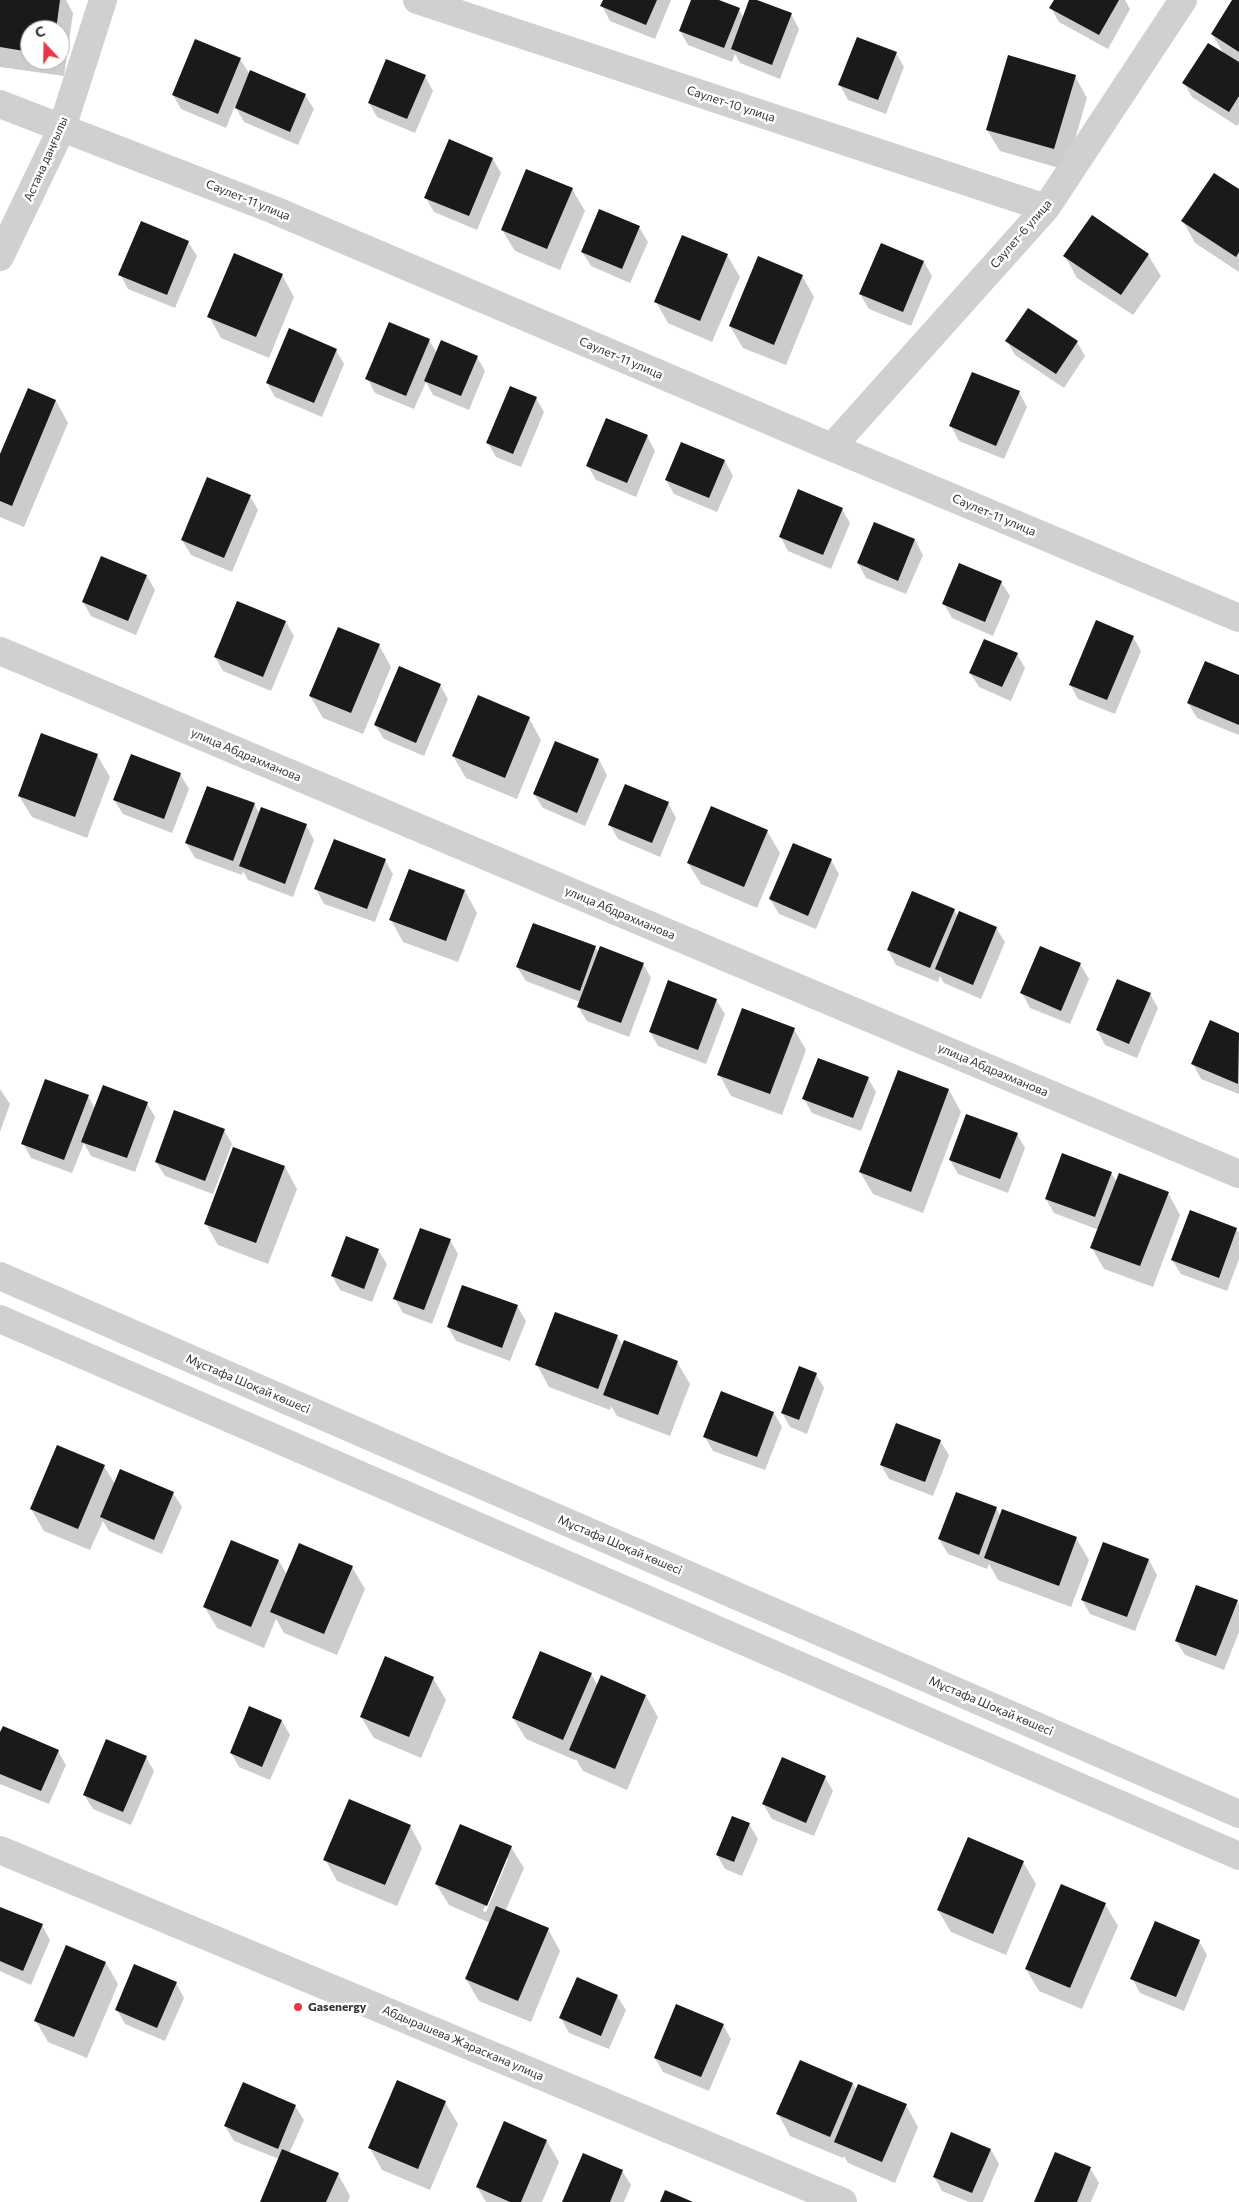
<!DOCTYPE html>
<html>
<head>
<meta charset="utf-8">
<style>
	body { margin:0 }
	#map { position:relative; width:1239px; height:2202px; overflow:hidden; background:#fff; font-family:Commissioner,sans-serif }
	canvas { display:block }
	.north { position:absolute; left:20px; top:20px; width:50px; height:50px; box-sizing:border-box; background:#fff; border:1px solid #adadad; border-radius:50%; rotate:339deg; font-size:14px; font-weight:700; line-height:20px; text-align:center; color:#333 }
	.north::after { content:''; display:block; margin:auto; width:18px; height:22px; background:#e63946; clip-path:polygon(50% 0,100% 100%,50% 72%,0 100%) }
</style>
</head>
<body>
<div id="map">
<canvas width="1239" height="2202"></canvas>
<div class="north">С</div>
</div>
<script>
const context = document.querySelector('canvas').getContext('2d');
context.lineJoin = 'round';
function fill(path, color) { context.fillStyle = color; context.fill(path, 'evenodd'); }
const shape = rows => new Path2D(rows.map(r => 'M' + r).join(''));
function trace(path, color, width, dash) { context.strokeStyle = color; context.lineWidth = width; context.lineCap = dash ? 'butt' : 'round'; context.setLineDash(dash || []); context.stroke(path); }
function write(font, color, halo, rows, align = 'center') {
  context.font = font + ' Commissioner,sans-serif'; context.lineWidth = 5; context.setLineDash([]); context.textBaseline = 'middle'; context.strokeStyle = halo; context.fillStyle = color; for (const [text, x, y, turn = 0] of rows) {
    context.save(); context.translate(x, y); context.rotate((+turn || 0) * Math.PI / 180); context.textAlign = isNaN(turn) ? turn : align; if (halo) context.strokeText(text, 0, 0); context.fillText(text, 0, 0); context.restore();
  }
}
fill(shape([
	[0,0,66,0,73,13,64,76,0,67],
	[30,30,60,30,60,60,30,60],
	[604,0,671,0,655,39,610,21,602,6],
	[692,0,715,0,739,9,744,18,751,0,791,14,799,29,780,79,740,63,735,54,732,62,688,45,680,31],
	[1055,0,1125,0,1130,9,1108,49,1059,22,1051,8],
	[1233,0,1239,0,1239,123,1237,126,1192,97,1184,83,1224,54,1212,34],
	[896,53,904,67,886,114,848,100,840,85],
	[240,59,250,75,305,95,314,109,298,145,244,122,235,106,226,128,181,109,173,95],
	[425,76,433,91,415,133,377,117,369,103],
	[1075,76,1087,98,1066,170,1000,151,987,130],
	[493,159,501,173,477,230,434,212,426,198],
	[572,189,585,211,560,270,515,251,502,230],
	[1239,191,1239,272,1195,243,1183,221],
	[639,227,648,242,630,283,591,266,582,252],
	[188,242,197,256,175,308,128,289,120,274],
	[881,244,924,262,932,276,911,326,869,309,860,294],
	[727,255,740,277,712,342,668,323,656,302],
	[1148,255,1161,276,1133,315,1077,278,1065,256],
	[282,275,294,297,269,358,221,338,209,316],
	[802,276,814,297,786,365,743,348,730,326],
	[429,340,437,353,477,357,485,371,469,410,433,395,426,382,414,409,375,393,367,378],
	[1007,341,1077,342,1085,356,1064,388,1015,355],
	[336,350,344,364,322,417,275,397,267,383],
	[29,390,56,401,68,423,24,527,0,517,0,457],
	[1019,392,1027,407,1004,459,959,441,951,426],
	[536,398,544,412,521,467,496,457,488,443],
	[647,436,655,451,636,497,596,480,588,466],
	[681,443,725,461,733,476,717,512,674,494,666,480],
	[250,496,258,510,232,572,191,555,182,540],
	[842,509,850,523,831,569,788,551,780,536],
	[875,524,915,540,923,555,906,594,866,578,858,563],
	[147,576,155,590,136,635,91,616,83,602],
	[1001,582,1010,596,993,636,952,618,944,604],
	[238,602,286,622,294,636,271,691,223,671,215,657],
	[1133,637,1141,651,1115,714,1078,699,1070,684],
	[379,645,391,667,363,734,323,718,310,696],
	[1017,654,1025,668,1011,701,979,687,970,673],
	[1239,677,1239,735,1197,718,1188,703],
	[440,685,448,699,424,756,384,739,375,725],
	[529,718,541,740,517,799,466,778,453,756],
	[556,742,599,760,607,775,585,826,543,808,534,794],
	[97,755,110,777,87,838,32,817,19,796],
	[180,774,189,789,172,833,123,814,114,800],
	[668,803,676,818,660,857,618,839,610,825],
	[254,804,260,814,306,825,314,840,293,897,248,880,243,871,242,875,195,858,186,843],
	[767,831,780,853,757,908,701,884,688,863],
	[385,860,393,874,375,922,324,904,316,889],
	[831,860,839,874,816,929,779,914,770,899],
	[409,870,465,891,477,913,458,962,403,942,391,920],
	[954,910,958,917,996,928,1005,942,981,999,944,983,940,976,938,982,896,965,888,950],
	[595,947,599,953,643,964,651,978,629,1037,587,1021,578,1007,580,1002,526,981,517,967],
	[1080,964,1089,979,1070,1024,1030,1008,1022,993],
	[1150,994,1158,1008,1137,1058,1105,1045,1097,1030],
	[716,1000,725,1014,706,1064,658,1046,650,1032],
	[1210,1022,1239,1034,1239,1094,1201,1079,1193,1064],
	[794,1029,806,1050,782,1115,731,1096,719,1074],
	[898,1071,949,1090,961,1112,923,1213,873,1194,860,1172],
	[868,1078,876,1092,861,1131,812,1113,804,1099],
	[0,1089,10,1104,0,1132],
	[88,1096,95,1109,147,1103,155,1117,135,1172,91,1156,84,1143,72,1173,31,1158,23,1143],
	[224,1130,232,1144,213,1194,165,1176,156,1162],
	[1017,1134,1025,1148,1008,1193,958,1174,950,1160],
	[285,1167,297,1189,268,1264,218,1245,206,1224],
	[1111,1173,1117,1182,1168,1193,1180,1215,1153,1287,1104,1269,1092,1248,1099,1230,1054,1213,1046,1199],
	[1236,1229,1239,1233,1239,1259,1227,1291,1181,1274,1172,1260],
	[450,1240,458,1254,432,1324,403,1313,395,1299],
	[378,1250,387,1264,372,1302,340,1290,332,1276],
	[517,1306,526,1321,510,1361,456,1341,448,1327],
	[617,1336,623,1346,677,1362,690,1384,670,1436,617,1416,611,1406,610,1410,549,1387,537,1365],
	[816,1374,824,1388,807,1434,790,1427,782,1413],
	[774,1413,782,1427,765,1470,713,1451,705,1437],
	[940,1441,949,1455,933,1496,889,1479,881,1465],
	[58,1447,104,1466,115,1484,173,1493,182,1507,162,1554,109,1531,103,1521,90,1550,44,1531,31,1509],
	[996,1508,1001,1517,1076,1538,1089,1560,1071,1607,998,1580,989,1564,987,1569,948,1554,939,1539],
	[232,1542,279,1561,287,1575,352,1567,365,1589,337,1655,284,1633,276,1619,264,1648,217,1628,204,1606],
	[1104,1543,1149,1560,1157,1575,1135,1631,1090,1614,1082,1600],
	[1237,1601,1239,1605,1239,1632,1224,1670,1185,1655,1176,1641],
	[591,1674,598,1686,646,1696,658,1717,627,1790,583,1771,576,1759,575,1760,526,1739,513,1718],
	[433,1678,446,1700,421,1758,374,1738,361,1717],
	[282,1721,290,1735,270,1780,239,1767,231,1753],
	[0,1736,58,1751,66,1765,49,1804,0,1784],
	[146,1757,154,1771,131,1825,93,1809,84,1795],
	[825,1777,833,1791,814,1836,772,1819,763,1804],
	[749,1824,758,1839,742,1876,725,1869,717,1855],
	[410,1826,422,1848,397,1906,337,1881,325,1859],
	[511,1847,524,1868,505,1912,548,1929,560,1951,531,2022,479,2001,466,1979,490,1923,449,1905,436,1884],
	[505,1859,508,1859,486,1912,483,1911],
	[1023,1862,1036,1884,1006,1955,951,1932,938,1910],
	[1105,1904,1118,1926,1082,2009,1039,1991,1026,1969],
	[0,1908,42,1925,50,1940,31,1985,0,1971],
	[1199,1941,1207,1955,1184,2011,1140,1993,1132,1978],
	[106,1963,118,1984,87,2058,48,2042,36,2021],
	[176,1983,184,1998,165,2041,125,2024,117,2010],
	[617,1996,626,2010,609,2049,569,2033,561,2018],
	[723,2025,731,2039,709,2091,663,2072,655,2058],
	[853,2084,857,2091,906,2105,918,2127,895,2183,848,2163,844,2156,843,2158,790,2136,778,2114],
	[445,2102,458,2124,430,2190,382,2170,370,2148],
	[295,2106,304,2120,289,2154,338,2174,350,2196,348,2202,261,2202,279,2159,234,2141,225,2126],
	[547,2141,559,2162,542,2202,486,2202,477,2187],
	[991,2150,999,2164,983,2202,969,2202,942,2191,934,2177],
	[1090,2168,1099,2183,1091,2202,1035,2202],
	[622,2171,631,2185,624,2202,563,2202]
]), '#0003');
fill(shape([
	[0,0,60,0,56,30,30,30,30,52,0,47],
	[603,0,657,0,646,25,600,6],
	[691,0,719,0,740,8,724,48,679,31],
	[749,0,757,0,792,13,772,65,731,49],
	[1054,0,1119,0,1099,35,1049,8],
	[1232,0,1239,0,1239,52,1211,34],
	[857,37,897,52,878,100,838,85],
	[195,39,241,58,218,114,172,95],
	[1208,43,1239,62,1239,96,1229,112,1182,83],
	[1008,55,1076,75,1054,149,986,130],
	[386,59,426,75,407,119,368,103],
	[250,70,306,94,290,132,235,108],
	[449,139,493,158,469,216,424,198],
	[526,169,573,188,547,249,501,230],
	[1214,173,1239,189,1239,252,1236,257,1181,221],
	[599,209,640,226,622,269,581,252],
	[1092,215,1149,254,1121,295,1063,256],
	[141,221,189,241,167,295,118,275],
	[682,235,728,254,700,321,654,302],
	[881,243,924,261,903,312,859,294],
	[234,253,283,274,256,337,207,317],
	[758,256,803,275,774,345,729,326],
	[1028,308,1078,341,1056,374,1005,341],
	[389,322,430,339,406,396,365,379],
	[289,328,337,349,314,403,266,383],
	[441,340,478,356,461,396,424,381],
	[972,372,1020,391,996,446,949,426],
	[510,386,537,397,513,454,486,443],
	[28,388,56,400,12,506,0,501,0,454],
	[606,418,648,435,627,483,586,466],
	[681,442,725,460,709,498,665,480],
	[207,477,251,495,224,558,181,540],
	[798,489,843,508,823,555,779,537],
	[874,522,915,539,898,581,857,563],
	[101,556,147,575,128,621,82,602],
	[959,563,1002,581,985,622,942,604],
	[237,601,286,621,263,677,214,657],
	[1096,620,1134,636,1107,700,1069,685],
	[338,627,380,644,351,713,309,696],
	[984,639,1018,653,1002,687,969,673],
	[1205,661,1239,675,1239,725,1187,703],
	[399,666,441,684,416,743,374,725],
	[478,695,530,717,505,778,452,756],
	[41,733,98,754,75,817,18,796],
	[555,741,599,759,577,813,533,794],
	[131,754,181,773,164,819,113,800],
	[625,784,669,802,652,843,608,825],
	[207,786,255,803,233,861,185,843],
	[711,806,768,830,744,887,687,863],
	[261,807,307,824,285,884,239,866],
	[334,839,386,859,367,909,314,889],
	[793,843,832,859,808,916,769,899],
	[409,869,465,890,446,941,389,920],
	[912,891,955,909,930,968,887,950],
	[959,911,997,927,973,985,935,969],
	[533,923,596,946,580,991,516,967],
	[600,946,644,963,621,1023,577,1007],
	[1040,946,1081,963,1061,1011,1020,993],
	[1117,979,1151,993,1129,1044,1096,1030],
	[668,980,717,999,698,1050,649,1032],
	[742,1008,795,1028,770,1094,717,1075],
	[1210,1020,1239,1033,1238,1084,1191,1064],
	[818,1058,869,1077,853,1118,802,1099],
	[898,1070,949,1089,911,1192,859,1172],
	[45,1079,89,1095,64,1160,21,1144],
	[103,1085,148,1102,127,1158,81,1142],
	[174,1110,225,1129,205,1181,155,1162],
	[966,1114,1018,1133,1000,1179,949,1160],
	[233,1147,285,1166,256,1243,204,1224],
	[1062,1153,1112,1172,1095,1217,1045,1199],
	[1119,1173,1169,1192,1140,1266,1090,1248],
	[1190,1210,1237,1228,1219,1278,1171,1260],
	[420,1228,451,1239,424,1310,393,1299],
	[346,1236,379,1249,364,1289,331,1276],
	[462,1285,518,1305,502,1348,447,1327],
	[555,1312,618,1335,598,1389,535,1365],
	[624,1340,678,1361,658,1415,603,1395],
	[799,1366,817,1373,799,1420,781,1413],
	[721,1391,774,1412,757,1457,703,1437],
	[896,1423,941,1440,925,1482,880,1465],
	[57,1445,105,1465,78,1529,30,1509],
	[120,1469,174,1492,154,1540,100,1517],
	[956,1492,997,1507,979,1555,938,1539],
	[1002,1509,1077,1537,1059,1586,984,1558],
	[231,1540,279,1560,251,1627,203,1607],
	[1103,1542,1149,1559,1127,1617,1081,1600],
	[299,1543,353,1566,324,1634,270,1612],
	[1196,1585,1238,1600,1216,1656,1175,1641],
	[540,1651,592,1673,563,1740,512,1718],
	[385,1656,434,1677,409,1737,360,1717],
	[601,1675,646,1695,615,1769,569,1750],
	[249,1706,282,1720,262,1767,230,1753],
	[3,1726,59,1750,41,1791,0,1774,0,1732],
	[106,1739,147,1756,123,1812,83,1795],
	[782,1757,826,1776,806,1823,762,1804],
	[349,1799,411,1825,385,1885,323,1860],
	[732,1816,750,1823,734,1862,716,1855],
	[460,1824,512,1846,487,1906,435,1884],
	[968,1837,1024,1861,993,1934,937,1910],
	[1061,1884,1106,1903,1070,1988,1025,1969],
	[496,1906,549,1928,518,2001,465,1979],
	[0,1907,43,1924,23,1971,0,1961],
	[1155,1921,1200,1940,1176,1997,1130,1979],
	[66,1945,106,1962,74,2037,34,2021],
	[134,1964,177,1982,157,2028,115,2010],
	[577,1977,618,1995,601,2036,559,2018],
	[676,2004,724,2024,701,2077,654,2058],
	[800,2060,853,2083,830,2137,776,2114],
	[397,2080,446,2101,418,2169,368,2148],
	[243,2082,296,2105,278,2149,224,2126],
	[858,2084,907,2104,882,2162,834,2142],
	[504,2121,547,2140,521,2202,510,2202,476,2187],
	[951,2132,991,2149,972,2193,933,2177],
	[282,2149,339,2173,326,2202,260,2202],
	[1055,2152,1091,2167,1077,2202,1034,2202],
	[583,2153,623,2170,610,2202,562,2202],
	[665,2190,693,2202,660,2202]
]), '#1a1a1a');
trace(shape([
	[417,0,1046,208],
	[0,104,274,210,817,441,1239,618],
	[0,257,62,128,103,0],
	[832,447,1046,208,1183,0],
	[0,651,1239,1174],
	[0,1276,1239,1814],
	[0,1319,1239,1856],
	[0,1850,843,2202]
]), '#d0d0d0', 28);
for (const [x, y, r, color] of [
	[298,2007,5,"#e63946"]
]) { const dot = new Path2D(); dot.arc(x, y, r, 0, 2 * Math.PI); context.fillStyle = color; context.fill(dot); trace(dot, '#fff', 2); }
write('12px', '#333', '#fff', [
	["Саулет-10 улица",731,104,18],
	["Астана даңғылы",46,159,-66],
	["Саулет-11 улица",248,200,22],
	["Саулет-6 улица",1021,234,-49],
	["Саулет-11 улица",621,358,23],
	["Саулет-11 улица",994,515,23],
	["улица Абдрахманова",246,755,23],
	["улица Абдрахманова",620,913,23],
	["улица Абдрахманова",993,1070,23],
	["Мұстафа Шоқай көшесі",248,1384,23],
	["Мұстафа Шоқай көшесі",620,1545,23],
	["Мұстафа Шоқай көшесі",991,1706,23],
	["Абдырашева Жараскана улица",463,2043,23]
]);
write('bold 12px', '#333', '#fff', [
	["Gasenergy",308,2007]
], 'left');
</script>
</body>
</html>
